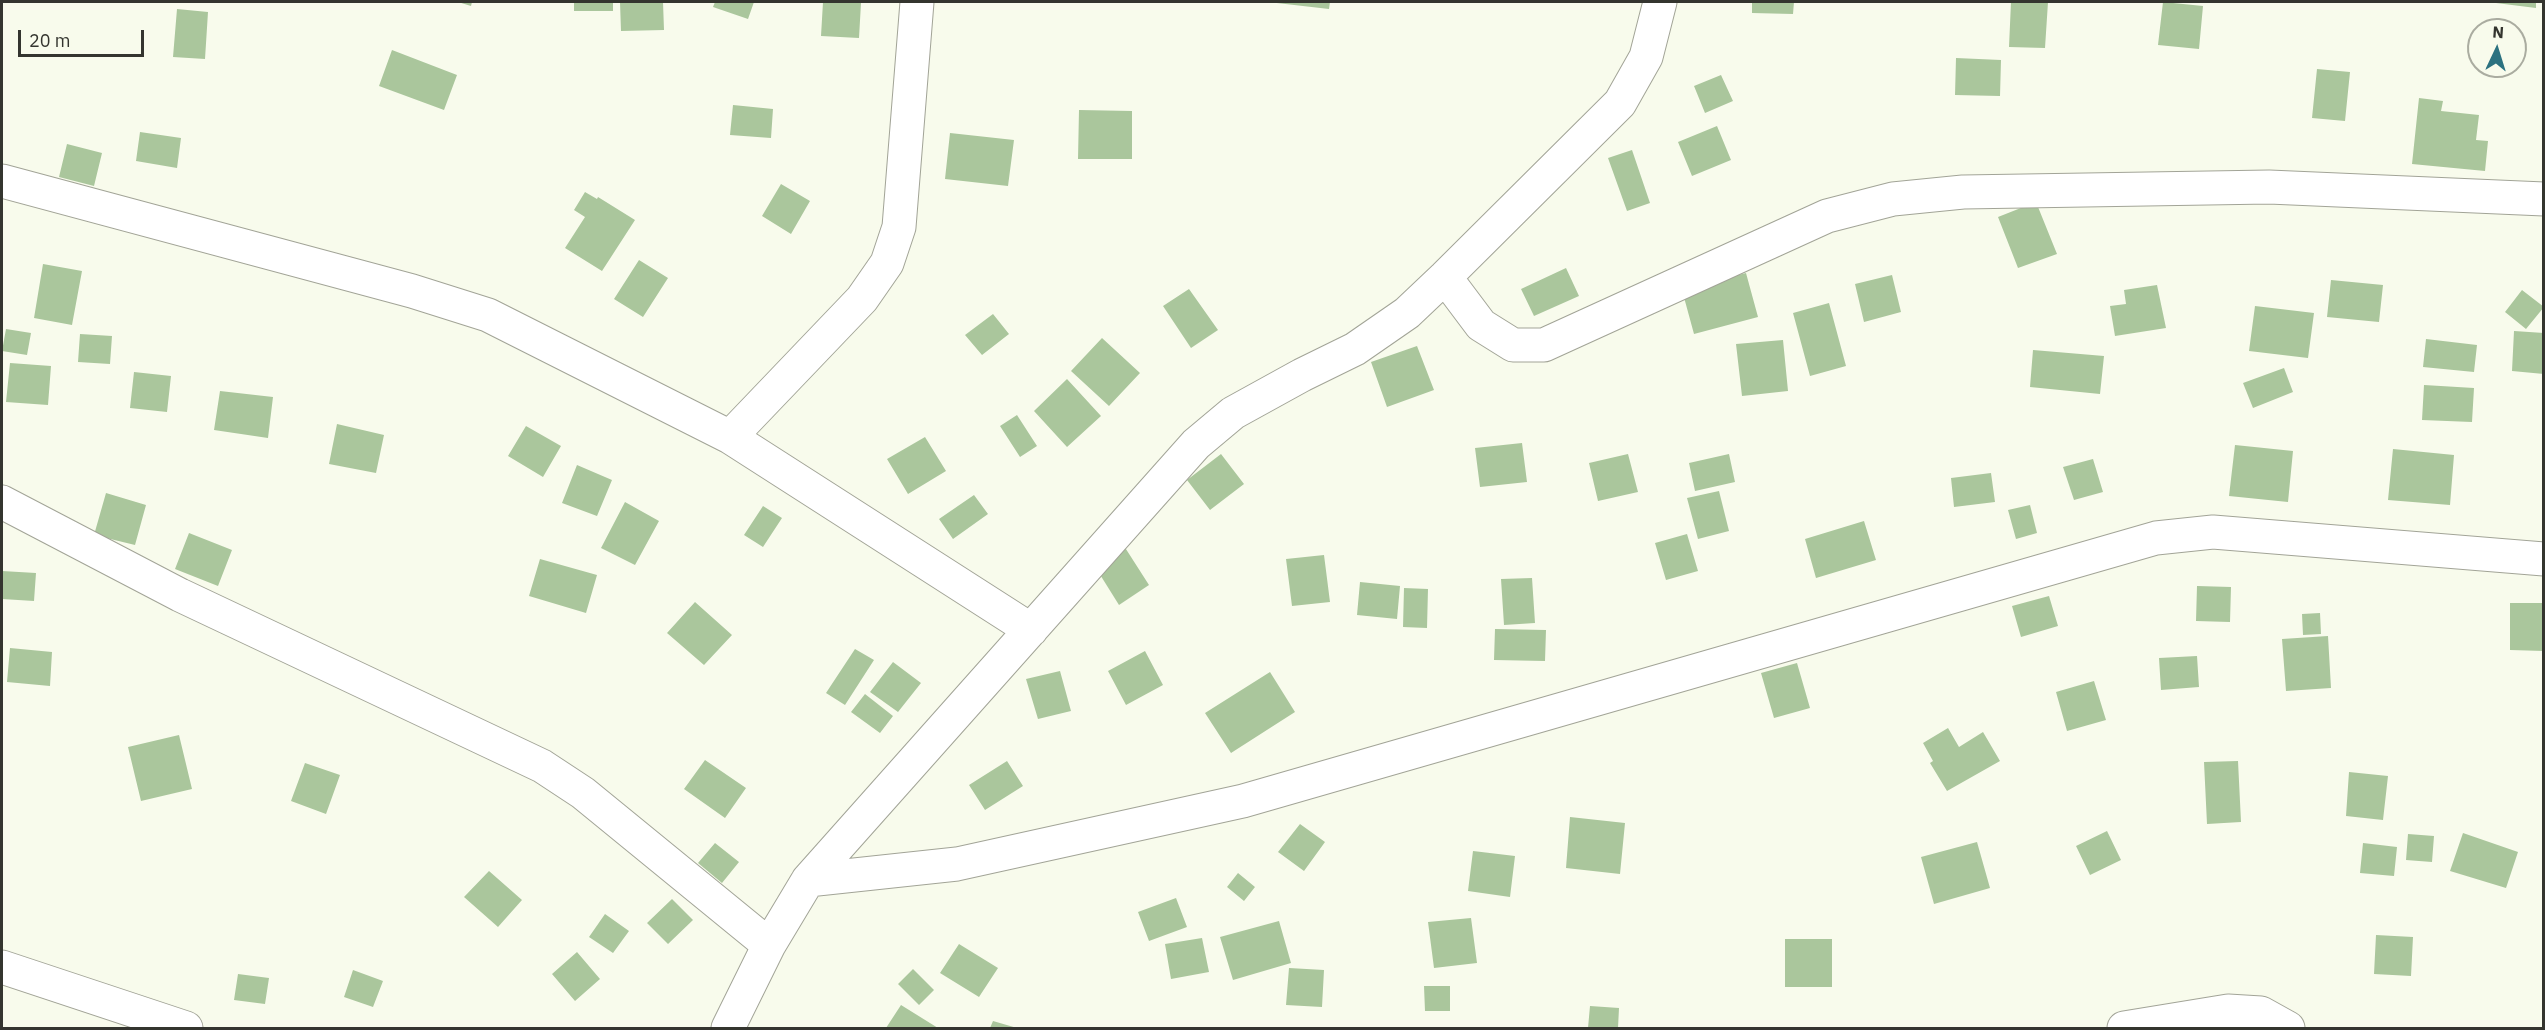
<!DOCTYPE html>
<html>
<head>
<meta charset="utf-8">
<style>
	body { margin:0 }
	#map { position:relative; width:2545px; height:1030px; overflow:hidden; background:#f8fbec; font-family:"IBM Plex Sans",sans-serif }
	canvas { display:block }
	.frame { position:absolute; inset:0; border:3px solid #34352f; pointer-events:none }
	.north { position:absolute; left:2467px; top:18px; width:60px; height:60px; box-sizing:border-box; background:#f8fbec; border:2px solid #aaaca0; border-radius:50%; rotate:4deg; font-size:16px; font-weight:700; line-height:24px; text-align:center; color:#34352f }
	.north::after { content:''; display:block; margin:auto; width:21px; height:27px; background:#2c7280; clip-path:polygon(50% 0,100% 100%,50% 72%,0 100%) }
	.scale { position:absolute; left:18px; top:30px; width:126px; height:27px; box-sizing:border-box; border:3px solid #34352f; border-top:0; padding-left:8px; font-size:18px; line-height:21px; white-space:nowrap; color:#34352f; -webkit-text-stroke:4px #f8fbec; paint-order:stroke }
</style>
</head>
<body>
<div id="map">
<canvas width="2545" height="1030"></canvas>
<div class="frame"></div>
<div class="north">N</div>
<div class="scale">20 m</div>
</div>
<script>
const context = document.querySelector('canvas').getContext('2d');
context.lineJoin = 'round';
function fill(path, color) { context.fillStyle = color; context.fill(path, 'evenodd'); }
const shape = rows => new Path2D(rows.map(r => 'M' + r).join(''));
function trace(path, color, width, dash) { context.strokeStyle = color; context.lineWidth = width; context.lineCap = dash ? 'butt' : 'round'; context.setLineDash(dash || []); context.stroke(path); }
fill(shape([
	[458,2,472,2,471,6],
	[574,2,613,2,613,11,574,11],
	[620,2,663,2,664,30,621,31],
	[715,2,754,2,748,19,713,7],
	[823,2,861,3,859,38,821,36],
	[1268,2,1330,2,1329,9],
	[1752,2,1794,2,1793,14,1752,13],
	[2011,2,2048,2,2045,48,2009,47],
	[2163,2,2203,6,2199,49,2158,45],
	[2488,2,2536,2,2536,8],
	[177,9,208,12,205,59,173,57],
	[392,50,457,75,444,110,379,86],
	[1956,58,2001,60,2000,96,1955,95],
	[2317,69,2350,72,2345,121,2312,118],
	[1721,75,1733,101,1705,113,1694,86],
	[2419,98,2443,101,2441,111,2479,115,2476,140,2488,141,2485,171,2412,164],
	[733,105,773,109,771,138,730,135],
	[1079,110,1132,111,1132,159,1078,159],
	[1717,126,1731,160,1692,176,1678,142],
	[140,132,181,138,177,168,136,161],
	[950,133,1014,140,1008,186,945,179],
	[67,144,102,153,94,186,59,177],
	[1632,150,1650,203,1627,211,1608,158],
	[781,184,810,201,791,234,762,216],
	[585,192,597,199,598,197,635,220,602,271,565,248,585,217,574,210],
	[2036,202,2057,254,2018,268,1998,217],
	[639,260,668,278,643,317,614,299],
	[43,264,82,271,72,325,34,318],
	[1566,268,1579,296,1534,316,1521,289],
	[1746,273,1758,317,1694,334,1682,290],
	[1892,275,1901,312,1864,322,1855,284],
	[2331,280,2383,285,2379,322,2327,317],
	[2157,285,2166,328,2115,336,2110,306,2126,304,2124,290],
	[1189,289,1218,330,1191,348,1163,306],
	[2522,290,2544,307,2526,329,2505,312],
	[1829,303,1846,366,1810,376,1793,313],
	[2255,306,2314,313,2308,358,2249,351],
	[993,314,1009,334,982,355,965,335],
	[6,329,31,333,27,355,2,351],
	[2514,331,2544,333,2544,374,2512,371],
	[80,334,112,336,110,364,78,362],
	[1102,338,1140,373,1109,406,1071,371],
	[2426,339,2477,345,2474,372,2423,367],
	[1783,340,1788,391,1742,396,1736,344],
	[1417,346,1434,390,1387,407,1371,362],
	[2033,350,2104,356,2100,394,2030,387],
	[10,363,51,366,48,405,6,402],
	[2284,368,2293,392,2253,408,2243,383],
	[134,372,171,376,167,412,130,408],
	[1067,379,1101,416,1067,447,1034,411],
	[2424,385,2474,388,2472,422,2422,420],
	[220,391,273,397,268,438,214,430],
	[1017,415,1037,446,1020,457,1000,426],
	[337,424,384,435,376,473,329,464],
	[526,426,561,446,543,477,508,456],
	[925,437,946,471,908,494,887,459],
	[1522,443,1527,482,1480,487,1475,448],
	[2235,445,2293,451,2288,502,2229,496],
	[2393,449,2454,455,2450,505,2388,500],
	[1221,454,1244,484,1210,510,1187,480],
	[1628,454,1638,492,1598,501,1589,463],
	[1729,454,1735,482,1695,491,1689,463],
	[2093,459,2103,492,2074,500,2063,467],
	[577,465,612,480,597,516,562,503],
	[1991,473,1995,502,1954,507,1951,478],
	[1719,491,1729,531,1698,539,1687,498],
	[106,493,146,505,135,545,94,535],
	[974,495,988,514,953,539,939,519],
	[625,502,659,521,635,565,601,548],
	[2030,505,2037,533,2016,539,2008,510],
	[763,506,782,518,763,547,744,535],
	[1864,521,1876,560,1816,578,1805,539],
	[189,533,232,550,218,586,175,569],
	[1687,534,1698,571,1666,580,1655,543],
	[1124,546,1149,585,1119,605,1094,565],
	[1324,555,1330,602,1292,606,1286,559],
	[540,559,597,575,586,613,529,596],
	[2,571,36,573,34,601,2,599],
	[1532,578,1535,623,1504,625,1501,579],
	[1360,582,1400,586,1397,619,1357,615],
	[2197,586,2231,587,2230,622,2196,621],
	[1404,588,1428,589,1427,628,1403,627],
	[2049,596,2058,626,2021,637,2012,606],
	[695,602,732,635,704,665,667,633],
	[2510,603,2544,603,2544,651,2510,650],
	[2320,613,2321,634,2303,635,2302,614],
	[1495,629,1546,630,1545,661,1494,660],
	[2328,636,2331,688,2286,691,2282,639],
	[10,648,52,652,50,686,7,682],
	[855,649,874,660,845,705,826,693],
	[1145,651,1163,685,1126,705,1108,671],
	[2197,656,2199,687,2161,690,2159,658],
	[893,662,921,683,898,712,870,692],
	[1797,663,1810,708,1774,718,1761,673],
	[1060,671,1071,711,1038,719,1026,679],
	[1270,672,1295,712,1231,753,1205,713],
	[2094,681,2106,720,2067,731,2056,692],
	[865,694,893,716,880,733,851,712],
	[1948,728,1959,747,1983,732,2000,761,1947,791,1930,763,1933,761,1923,743],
	[179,735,192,789,141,801,128,747],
	[705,760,746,788,725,818,684,789],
	[1007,761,1023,786,985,810,969,785],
	[2238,761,2241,822,2207,824,2204,762],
	[305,763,340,775,326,814,291,801],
	[2349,772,2388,776,2383,820,2346,816],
	[1570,817,1625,823,1620,874,1566,868],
	[1300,824,1325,842,1304,871,1278,852],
	[2107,831,2121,860,2090,875,2076,846],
	[2463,833,2518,852,2506,888,2450,871],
	[2408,834,2434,836,2432,862,2406,860],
	[1977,842,1990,888,1934,904,1921,857],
	[715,843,739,862,722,883,698,863],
	[2363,843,2397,847,2394,876,2360,873],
	[1473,851,1515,856,1510,897,1468,891],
	[489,871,522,900,498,927,464,897],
	[1238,873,1255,887,1244,901,1227,887],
	[1176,898,1187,927,1149,941,1138,912],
	[672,899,693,920,668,944,647,923],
	[605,914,629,931,613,953,589,937],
	[1471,918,1477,963,1434,968,1428,922],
	[1279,921,1291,963,1233,980,1220,937],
	[2376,935,2413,937,2411,976,2374,974],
	[1202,938,1209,972,1171,979,1165,944],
	[1785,939,1832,939,1832,987,1785,987],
	[959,944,998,968,979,997,940,973],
	[577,952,600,979,575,1001,552,974],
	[1289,968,1324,970,1322,1007,1286,1005],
	[913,969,934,990,919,1005,898,984],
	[353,970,383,981,373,1007,344,997],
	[238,974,269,978,265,1004,234,1000],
	[1424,986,1450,986,1450,1011,1425,1011],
	[901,1005,938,1028,886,1028],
	[1590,1006,1619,1008,1618,1028,1588,1028],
	[993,1021,1017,1028,990,1028]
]), '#aac69c');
const minor = shape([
	[2,181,412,291,488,315,730,437,1031,630],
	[1445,277,1481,325,1513,345,1544,345,1827,216,1893,199,1963,192,2269,187,2544,199],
	[730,437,862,299,887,263,899,227,917,2],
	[2,502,180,595,542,766,583,793,769,945],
	[808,880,957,864,1243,801,2156,538,2213,532,2544,559],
	[2,967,186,1028],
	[728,1028,769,945,808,880,1196,444,1233,413,1302,375,1355,349,1407,313,1445,277,1620,103,1646,57,1660,2],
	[2124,1028,2228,1011,2261,1013,2288,1028]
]);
trace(minor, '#a2a497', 35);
trace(minor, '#fff', 33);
</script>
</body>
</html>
